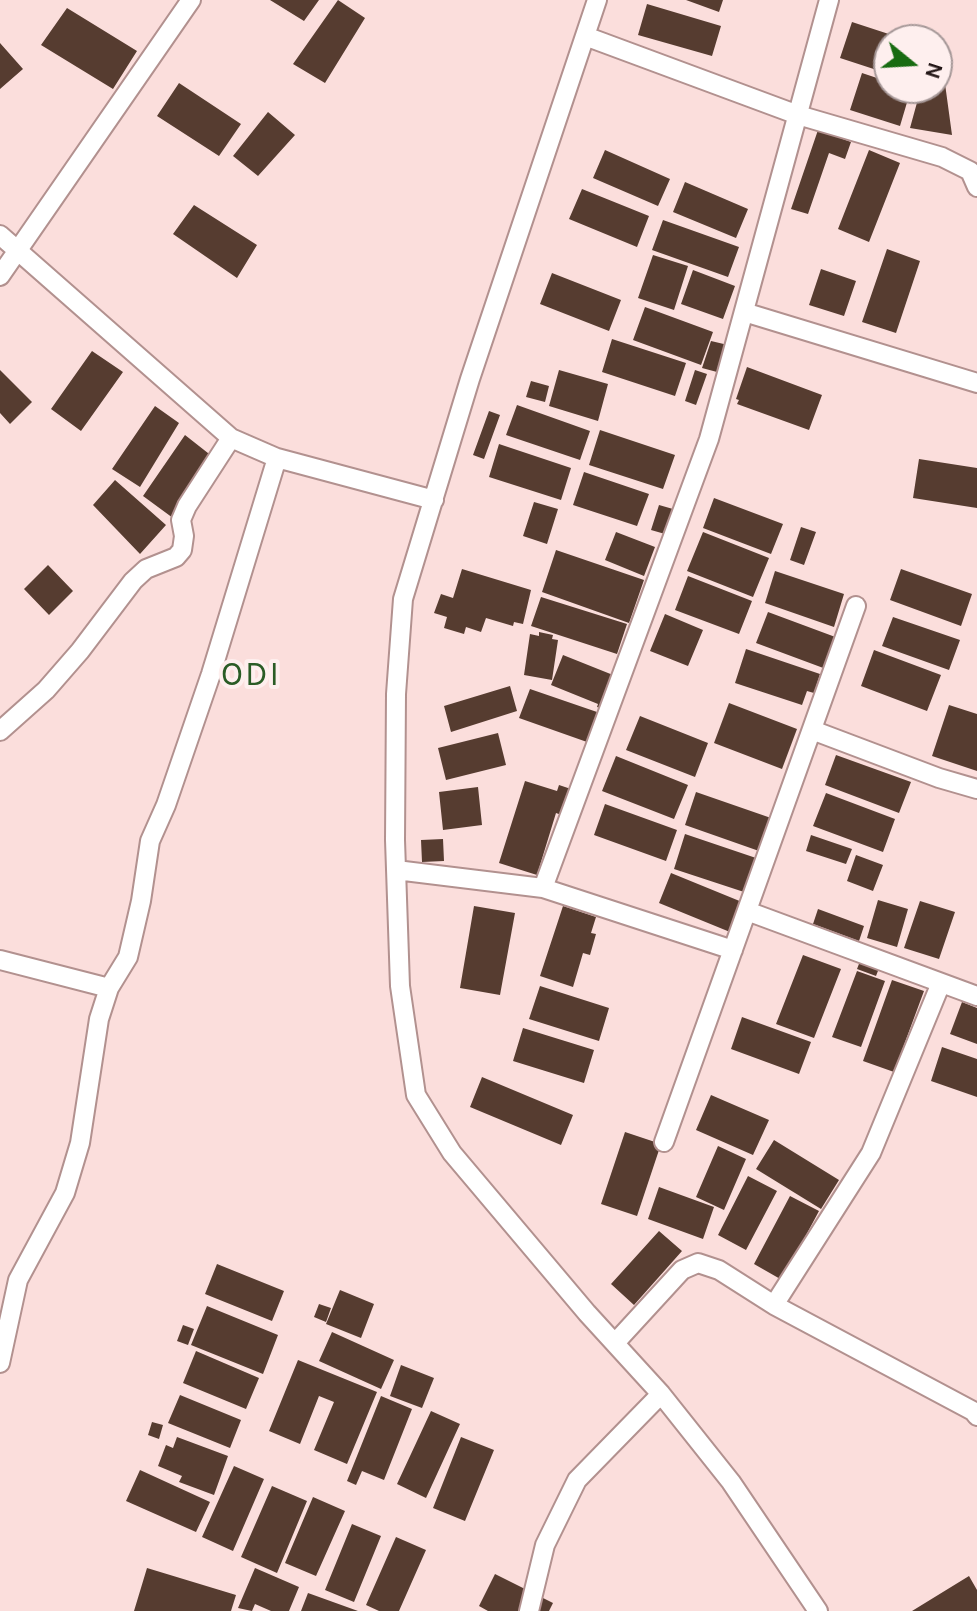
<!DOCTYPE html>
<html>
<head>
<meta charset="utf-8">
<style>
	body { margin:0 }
	#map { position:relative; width:977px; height:1611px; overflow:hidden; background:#fbdedc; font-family:Karla,sans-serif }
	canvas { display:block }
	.north { position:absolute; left:873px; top:24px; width:80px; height:80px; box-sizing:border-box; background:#feefee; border:2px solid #a69898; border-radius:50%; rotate:108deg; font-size:22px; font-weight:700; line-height:32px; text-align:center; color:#231616 }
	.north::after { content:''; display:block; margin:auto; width:28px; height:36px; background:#186b11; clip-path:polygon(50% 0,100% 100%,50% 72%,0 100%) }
</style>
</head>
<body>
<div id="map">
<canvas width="977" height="1611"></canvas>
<div class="north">N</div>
</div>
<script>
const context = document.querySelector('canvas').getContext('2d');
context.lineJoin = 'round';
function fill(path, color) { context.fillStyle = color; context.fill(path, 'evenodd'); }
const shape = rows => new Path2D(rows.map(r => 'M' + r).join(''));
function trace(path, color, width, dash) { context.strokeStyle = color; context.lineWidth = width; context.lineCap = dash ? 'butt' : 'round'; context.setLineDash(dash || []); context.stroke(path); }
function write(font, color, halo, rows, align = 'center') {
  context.font = font + ' Karla,sans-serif'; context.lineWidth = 8; context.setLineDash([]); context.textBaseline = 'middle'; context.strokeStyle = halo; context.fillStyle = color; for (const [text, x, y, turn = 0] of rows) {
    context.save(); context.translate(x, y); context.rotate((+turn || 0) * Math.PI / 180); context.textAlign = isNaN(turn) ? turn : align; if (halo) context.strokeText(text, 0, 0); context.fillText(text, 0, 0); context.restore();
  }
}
fill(shape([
	[270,0,319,0,304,21],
	[338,0,365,18,325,83,293,64],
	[686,0,723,0,719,12],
	[647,4,721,26,712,56,638,35],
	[67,8,137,51,113,89,41,45],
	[852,22,904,39,889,40,889,74,840,58],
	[0,43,23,69,0,89],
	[937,45,946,48,943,69,952,135,910,128,921,88,937,88],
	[862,73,889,82,889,88,911,89,900,126,850,110],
	[179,83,241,124,219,156,157,116],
	[268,112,295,135,258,176,233,156],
	[818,130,851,142,845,159,829,153,808,214,791,209],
	[605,150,670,179,658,206,593,178],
	[869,150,900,163,869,242,838,229],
	[685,182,748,209,736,238,673,212],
	[582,189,649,216,637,247,569,219],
	[194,205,257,245,237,278,173,234],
	[663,220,739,247,728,277,652,250],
	[887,249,920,261,896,333,862,322],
	[653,255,688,266,674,310,638,298],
	[821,269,856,281,844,316,809,305],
	[693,270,735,286,723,319,681,304],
	[552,273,621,300,609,331,540,304],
	[645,307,713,332,701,365,633,340],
	[612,339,686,363,675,396,602,372],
	[711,341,728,345,717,372,702,368],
	[92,351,123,372,81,431,51,409],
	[747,367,822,395,809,430,737,404,739,400,736,399],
	[0,370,32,402,10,424,0,413],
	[559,370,608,384,598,421,549,406],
	[695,370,707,374,696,405,685,401],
	[531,381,549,386,545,402,526,397],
	[517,405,590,431,580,460,506,435],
	[155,406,179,423,140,487,112,469],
	[489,411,500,415,484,459,473,455],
	[600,430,675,455,663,489,589,465],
	[185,435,213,457,173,518,143,496],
	[499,444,571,468,561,500,489,477],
	[919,459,977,468,977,508,913,498],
	[584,472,649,494,637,526,573,505],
	[115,480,166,525,140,554,93,505],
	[714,498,783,524,771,554,703,528],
	[534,502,558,509,547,544,523,536],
	[659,505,673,509,665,534,651,530],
	[801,527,816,532,804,565,790,560],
	[616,532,655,547,644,576,605,560],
	[703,532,769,558,753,597,687,571],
	[556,550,644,580,629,623,542,592],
	[48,565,73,591,49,615,24,589],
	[462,569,531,590,523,624,514,622,513,626,486,618,481,632,466,627,464,634,444,628,447,617,434,613,441,594,453,598],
	[901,569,972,594,961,626,890,600],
	[775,571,844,594,834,627,765,603],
	[688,576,752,601,739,634,675,610],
	[541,597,627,624,617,654,531,626],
	[768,612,838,638,826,669,756,643],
	[665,614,703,630,688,666,650,651],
	[893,617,960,640,949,670,882,646],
	[539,632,553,635,552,639,558,640,552,680,524,675,530,634,539,636],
	[746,649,820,674,814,693,807,691,802,705,735,683],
	[874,650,941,675,927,711,861,686],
	[563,655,613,675,611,712,597,707,598,704,551,685],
	[510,686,517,711,451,732,444,706],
	[530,689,597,712,587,742,519,718],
	[729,703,797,729,782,769,714,743],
	[949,705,977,714,977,771,932,756],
	[640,716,708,743,695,777,626,750],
	[498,733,506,765,446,780,438,748],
	[836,755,911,782,899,813,825,785],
	[616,756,688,785,674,819,602,791],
	[525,781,557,791,559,785,577,791,567,817,556,813,537,875,499,863],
	[478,787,482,825,443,830,439,792],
	[696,792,771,818,759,851,685,825],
	[826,793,895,819,883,852,813,826],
	[605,804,677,830,666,861,594,835],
	[685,834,756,858,744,892,674,869],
	[811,835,852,849,846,864,806,851],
	[443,839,444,861,422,862,421,840],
	[856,855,883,865,873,891,847,881],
	[671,873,742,902,730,932,659,903],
	[878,900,908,909,897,947,867,938],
	[920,901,955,912,939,959,904,948],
	[474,906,515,913,500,995,460,988],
	[563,906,596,917,591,933,596,934,590,955,583,953,573,987,540,976],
	[818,909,864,926,859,941,813,924],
	[803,955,841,969,814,1038,776,1024],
	[862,956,881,963,876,976,857,969],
	[857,971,885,981,861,1047,832,1037],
	[892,980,924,991,894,1072,863,1061],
	[540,986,609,1008,599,1041,529,1019],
	[962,1002,977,1008,977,1044,950,1034],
	[742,1017,811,1042,799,1074,731,1049],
	[523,1028,594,1050,584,1083,513,1061],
	[942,1047,977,1059,977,1097,931,1081],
	[482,1077,573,1115,561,1145,470,1107],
	[711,1095,769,1120,753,1155,696,1130],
	[625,1132,661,1144,637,1216,601,1204],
	[774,1140,839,1180,821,1209,756,1169],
	[718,1146,746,1159,724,1210,696,1197],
	[748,1176,777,1191,746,1250,718,1235],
	[659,1187,714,1207,703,1239,648,1219],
	[790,1196,819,1211,782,1280,754,1264],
	[659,1231,682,1251,634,1305,611,1284],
	[217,1264,284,1291,272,1321,205,1294],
	[340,1290,374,1304,361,1338,326,1324],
	[319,1304,331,1308,326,1322,314,1317],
	[207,1306,278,1335,263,1374,191,1345],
	[183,1325,194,1329,188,1345,177,1341],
	[332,1332,394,1360,381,1389,319,1361],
	[196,1351,259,1378,246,1409,183,1383],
	[298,1360,377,1392,347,1464,314,1450,334,1402,319,1396,300,1444,269,1431],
	[401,1365,434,1378,422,1408,390,1396],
	[180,1395,241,1420,230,1448,168,1423],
	[381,1396,412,1409,384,1480,362,1471,356,1485,347,1481],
	[431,1411,460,1424,426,1498,397,1484],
	[152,1422,163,1425,159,1439,148,1435],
	[177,1437,228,1456,214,1495,179,1482,182,1476,158,1466,166,1445,173,1448],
	[461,1437,494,1450,465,1521,433,1508],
	[234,1466,264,1479,233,1551,202,1537],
	[140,1470,210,1502,196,1532,126,1501],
	[272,1486,307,1501,277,1573,241,1557],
	[313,1497,345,1511,316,1576,285,1563],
	[352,1524,381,1536,354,1602,325,1590],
	[396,1537,426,1550,399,1611,379,1611,366,1605],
	[147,1568,236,1595,231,1611,134,1611],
	[255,1568,299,1587,289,1611,271,1611,255,1604,252,1611,238,1608],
	[495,1574,553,1603,549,1611,488,1611,479,1606],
	[969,1576,977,1590,977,1611,912,1611],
	[308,1593,358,1611,301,1611]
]), '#563c30');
const minor = shape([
	[597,0,470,379,403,599,396,694,395,840,400,986,416,1095,452,1153,587,1313,661,1394,731,1482,818,1611],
	[585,36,798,115,942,157,970,171,977,187],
	[0,235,231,438,277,458,434,500],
	[0,276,191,0],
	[744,312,977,383],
	[812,730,939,778,977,789],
	[0,731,46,690,80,651,133,581,146,569,176,557,182,550,184,536,181,520,187,506,231,438],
	[396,870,543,888,733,950],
	[543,888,709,439,829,0],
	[747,911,977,996],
	[0,960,109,988],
	[664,1142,856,606],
	[774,1305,871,1153,941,983],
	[615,1343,682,1270,698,1263,719,1270,774,1305,973,1411,977,1416],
	[0,1363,18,1280,65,1193,80,1143,99,1019,109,988,128,957,141,901,150,841,166,805,211,674,277,458],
	[529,1611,545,1545,577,1480,661,1394]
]);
trace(minor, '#b2918f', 22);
trace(minor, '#fff', 18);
context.letterSpacing = '2px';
write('34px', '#2a5c26', '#feefee', [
	["ODI",251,675]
]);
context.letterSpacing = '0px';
</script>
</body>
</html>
